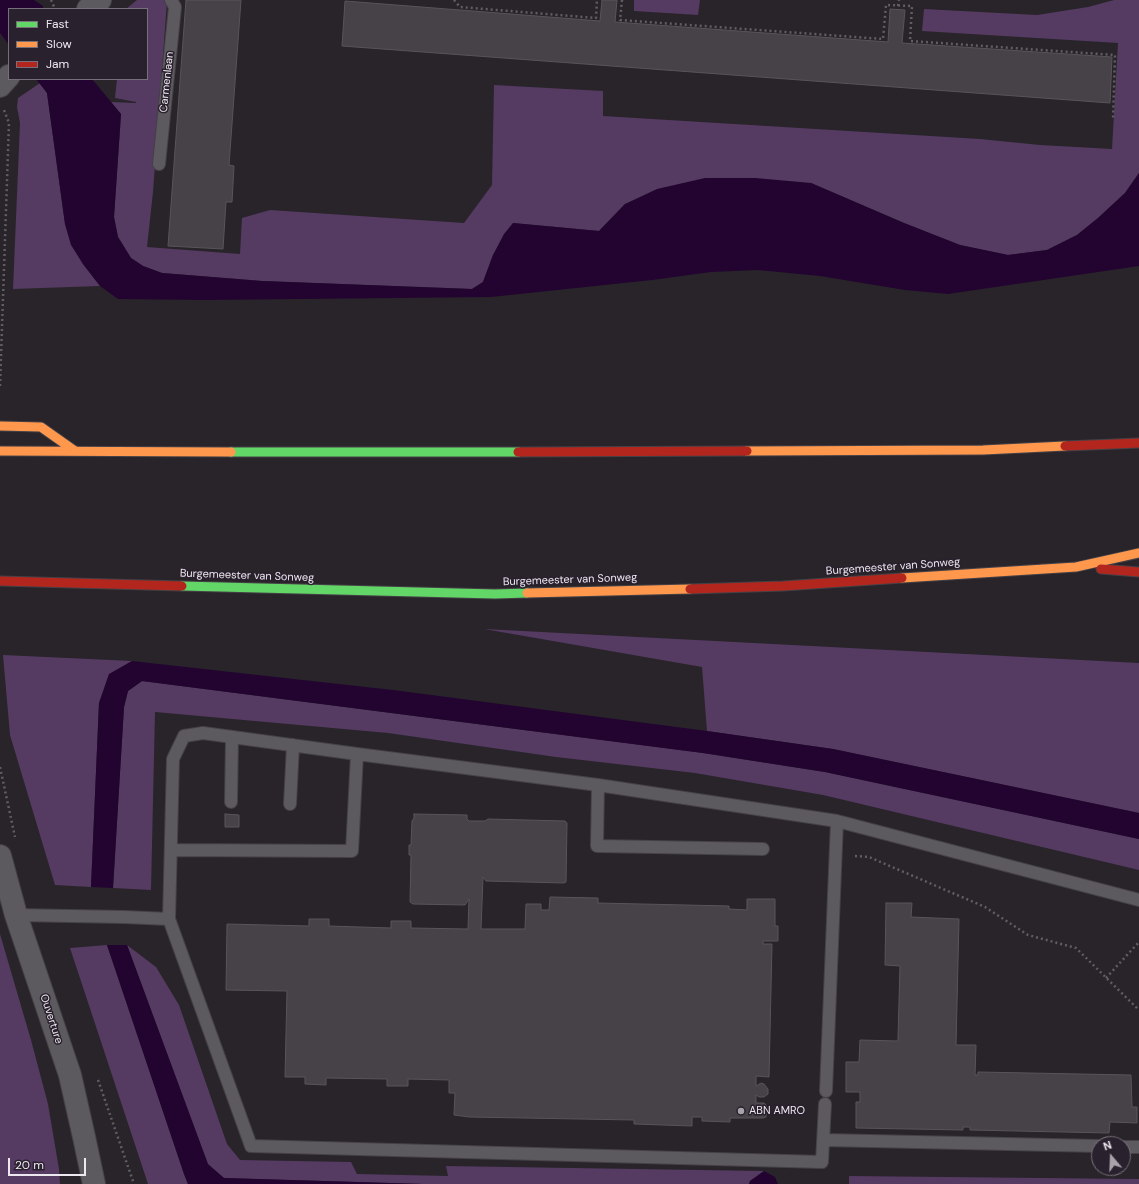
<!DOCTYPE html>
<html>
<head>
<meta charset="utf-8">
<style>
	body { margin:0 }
	#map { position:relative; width:1139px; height:1184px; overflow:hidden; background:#28242a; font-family:"DM Sans",sans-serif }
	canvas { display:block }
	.legend { position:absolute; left:8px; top:8px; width:140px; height:72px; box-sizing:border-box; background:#29212d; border:1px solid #77707b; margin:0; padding:5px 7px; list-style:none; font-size:12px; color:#ede7f0 }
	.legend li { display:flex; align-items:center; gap:8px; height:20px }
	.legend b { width:20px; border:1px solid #77707b }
	.north { position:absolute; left:1091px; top:1136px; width:40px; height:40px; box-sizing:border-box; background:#29212d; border:1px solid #77707b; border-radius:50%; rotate:341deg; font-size:11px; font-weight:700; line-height:16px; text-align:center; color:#ede7f0 }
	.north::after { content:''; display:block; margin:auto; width:14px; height:18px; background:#a8a3ab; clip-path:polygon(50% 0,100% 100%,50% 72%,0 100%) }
	.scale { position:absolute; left:8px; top:1158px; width:78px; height:18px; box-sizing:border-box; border:2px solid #ede7f0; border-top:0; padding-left:5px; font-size:12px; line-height:14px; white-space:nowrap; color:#ede7f0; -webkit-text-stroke:3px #29212d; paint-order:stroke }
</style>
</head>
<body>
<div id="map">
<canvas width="1139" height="1184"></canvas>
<ul class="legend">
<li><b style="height:5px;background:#63d668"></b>Fast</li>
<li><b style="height:5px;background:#ff974d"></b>Slow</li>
<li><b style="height:5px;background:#b3261e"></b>Jam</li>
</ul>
<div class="north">N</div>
<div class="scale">20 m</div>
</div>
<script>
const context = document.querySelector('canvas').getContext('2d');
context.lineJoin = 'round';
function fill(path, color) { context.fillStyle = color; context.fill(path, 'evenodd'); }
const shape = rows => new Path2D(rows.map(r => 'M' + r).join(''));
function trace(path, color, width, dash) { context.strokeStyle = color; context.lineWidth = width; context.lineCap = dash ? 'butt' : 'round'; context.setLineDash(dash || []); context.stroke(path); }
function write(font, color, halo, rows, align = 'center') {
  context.font = font + ' "DM Sans",sans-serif'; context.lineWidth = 3; context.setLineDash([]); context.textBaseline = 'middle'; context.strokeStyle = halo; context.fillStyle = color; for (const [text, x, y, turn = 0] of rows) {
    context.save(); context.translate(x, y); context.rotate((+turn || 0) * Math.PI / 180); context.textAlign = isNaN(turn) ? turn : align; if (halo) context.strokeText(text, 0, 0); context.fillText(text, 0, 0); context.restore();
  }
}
fill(shape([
	[137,0,166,0,167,1,153,192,147,247,240,254,242,218,270,210,464,223,492,185,494,85,603,91,603,116,980,139,1040,145,1112,149,1118,43,922,31,924,9,1037,15,1088,7,1114,0,1139,0,1139,173,1125,193,1098,218,1077,235,1047,250,1008,255,960,245,904,223,811,183,625,204,599,231,513,223,493,255,483,282,472,289,262,281,162,273,143,266,131,258,118,237,114,217,121,114,111,102,136,103,136,102,115,98,117,79,147,79,147,9,126,9],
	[634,0,700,0,698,15,634,11],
	[40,83,47,93,65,224,72,245,83,264,100,286,13,289,20,123,17,107,18,98],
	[484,629,1139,663,1139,813,833,749,707,731,702,667],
	[3,655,132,661,109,675,99,703,91,887,55,885,10,735],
	[142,681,703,753,825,772,1139,839,1139,870,823,795,695,773,556,757,388,733,155,712,151,890,113,888,124,707,128,691],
	[0,934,31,1040,48,1104,59,1169,60,1184,0,1184],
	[107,945,184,1174,188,1184,148,1184,70,948],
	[127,945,156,967,179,1005,227,1144,240,1160,351,1162,357,1174,448,1176,446,1166,764,1171,750,1181,749,1184,423,1184,224,1178,208,1165],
	[849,1176,1139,1179,1139,1184,849,1184]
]), '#553a62');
fill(shape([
	[0,0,34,0,43,6,43,9,9,9,9,45,0,33],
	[36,79,92,79,121,114,114,217,118,237,131,258,143,266,162,273,262,281,472,289,483,282,493,255,504,234,513,223,599,231,625,204,657,189,705,178,755,178,811,183,904,223,960,245,1008,255,1047,250,1077,235,1098,218,1125,193,1139,173,1139,266,948,294,905,290,820,276,758,270,711,272,652,280,491,297,205,300,118,299,100,286,83,264,71,245,65,224,47,93],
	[132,661,393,690,707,731,833,749,1139,813,1139,839,825,772,703,753,142,681,128,691,124,707,113,888,91,887,99,703,109,674],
	[107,945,127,945,208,1164,224,1178,423,1184,188,1184,184,1174],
	[764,1171,775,1177,778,1184,749,1184,750,1181]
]), '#230430');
const building = shape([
	[186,0,241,0,229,165,234,166,232,202,226,202,223,249,168,246,186,0],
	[602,0,617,0,615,22,888,42,890,9,905,10,902,43,1112,57,1110,103,342,46,345,1,600,21,602,0],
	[225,814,239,815,239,827,225,827,225,814],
	[414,814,467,815,467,819,469,821,485,821,488,819,565,821,567,823,566,882,564,883,486,881,483,877,481,929,525,929,526,904,541,904,541,910,549,910,550,897,598,898,598,903,729,906,729,909,747,910,747,899,775,899,775,926,778,926,778,941,763,941,763,944,772,944,769,1077,756,1076,756,1086,761,1083,764,1084,768,1089,768,1094,764,1097,759,1097,756,1095,756,1103,764,1103,766,1105,766,1117,763,1118,730,1118,730,1122,702,1121,702,1117,692,1117,692,1126,634,1124,634,1120,469,1117,454,1115,455,1093,449,1093,449,1080,408,1079,408,1086,387,1086,387,1079,326,1078,326,1085,305,1084,305,1077,285,1077,287,991,226,990,227,924,309,926,309,919,329,919,329,926,391,928,391,921,411,921,411,928,468,929,469,899,465,905,413,904,410,902,411,855,409,855,409,845,411,845,412,821,414,818,414,814],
	[886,903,912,903,911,917,959,919,956,1045,976,1045,975,1075,978,1075,978,1072,1131,1075,1132,1107,1137,1107,1137,1123,1110,1122,1109,1133,970,1130,970,1127,963,1127,963,1130,856,1128,856,1102,860,1102,860,1092,846,1092,846,1062,859,1062,860,1040,898,1041,898,1037,900,966,885,965,886,903]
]);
fill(building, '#464248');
trace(building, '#58555a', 1);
const lane = shape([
	[159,164,175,7,171,0],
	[598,785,597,846,763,849],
	[231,802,232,737],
	[290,804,293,745],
	[172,850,352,851,357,754],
	[16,915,124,917,169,919],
	[826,1091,837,821],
	[825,1104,822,1162,251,1146,169,919,173,759,184,736,203,733,357,754,598,785,837,821,1139,900],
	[824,1140,1099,1146],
	[1123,1147,1139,1147]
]);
const street = shape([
	[88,9,100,0],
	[0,86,9,76],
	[0,856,16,915,70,1075,84,1137,94,1184]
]);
const fast = shape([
	[231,452,518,452],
	[182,586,495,594,527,593]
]);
const slow = shape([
	[0,426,41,427,75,451],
	[0,451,231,452],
	[747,451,983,450,1065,446],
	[902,578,1076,567,1139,553],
	[527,593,690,589]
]);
const jam = shape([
	[1065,446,1139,443],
	[518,452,747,451],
	[1101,569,1139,572],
	[0,581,182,586],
	[690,589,783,586,902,578]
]);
trace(lane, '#454146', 14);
trace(street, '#454146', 24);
trace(fast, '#454146', 11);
trace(slow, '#454146', 11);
trace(jam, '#454146', 11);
trace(shape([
	[51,0,55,9],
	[454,0,460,7,596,18,597,0],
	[622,0,620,20,883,39,886,5,912,6,910,41,1115,55,1113,119],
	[898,6,899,0],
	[0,386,9,123,4,110],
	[0,767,15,837],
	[855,856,869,857,985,907,1028,935,1076,948,1139,1010],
	[1106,978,1139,942],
	[98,1080,134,1184]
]), '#615e63', 2.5, [2, 3]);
trace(lane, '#5d5a5f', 12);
trace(street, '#5d5a5f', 22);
trace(fast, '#63d668', 9);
trace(slow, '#ff974d', 9);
trace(jam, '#b3261e', 9);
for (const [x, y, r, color] of [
	[741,1111,4,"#a8a3ab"]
]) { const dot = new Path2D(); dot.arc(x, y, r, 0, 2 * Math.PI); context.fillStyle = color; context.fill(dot); trace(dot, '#29212d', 1.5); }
write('11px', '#ede7f0', '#29212d', [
	["Carmenlaan",167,82,-84],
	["Burgemeester van Sonweg",893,567,-4],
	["Burgemeester van Sonweg",247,576,2],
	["Burgemeester van Sonweg",570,580,-2],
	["Ouverture",51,1019,72]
]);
write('11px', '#ede7f0', '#29212d', [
	["ABN AMRO",749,1111]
], 'left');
</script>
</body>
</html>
